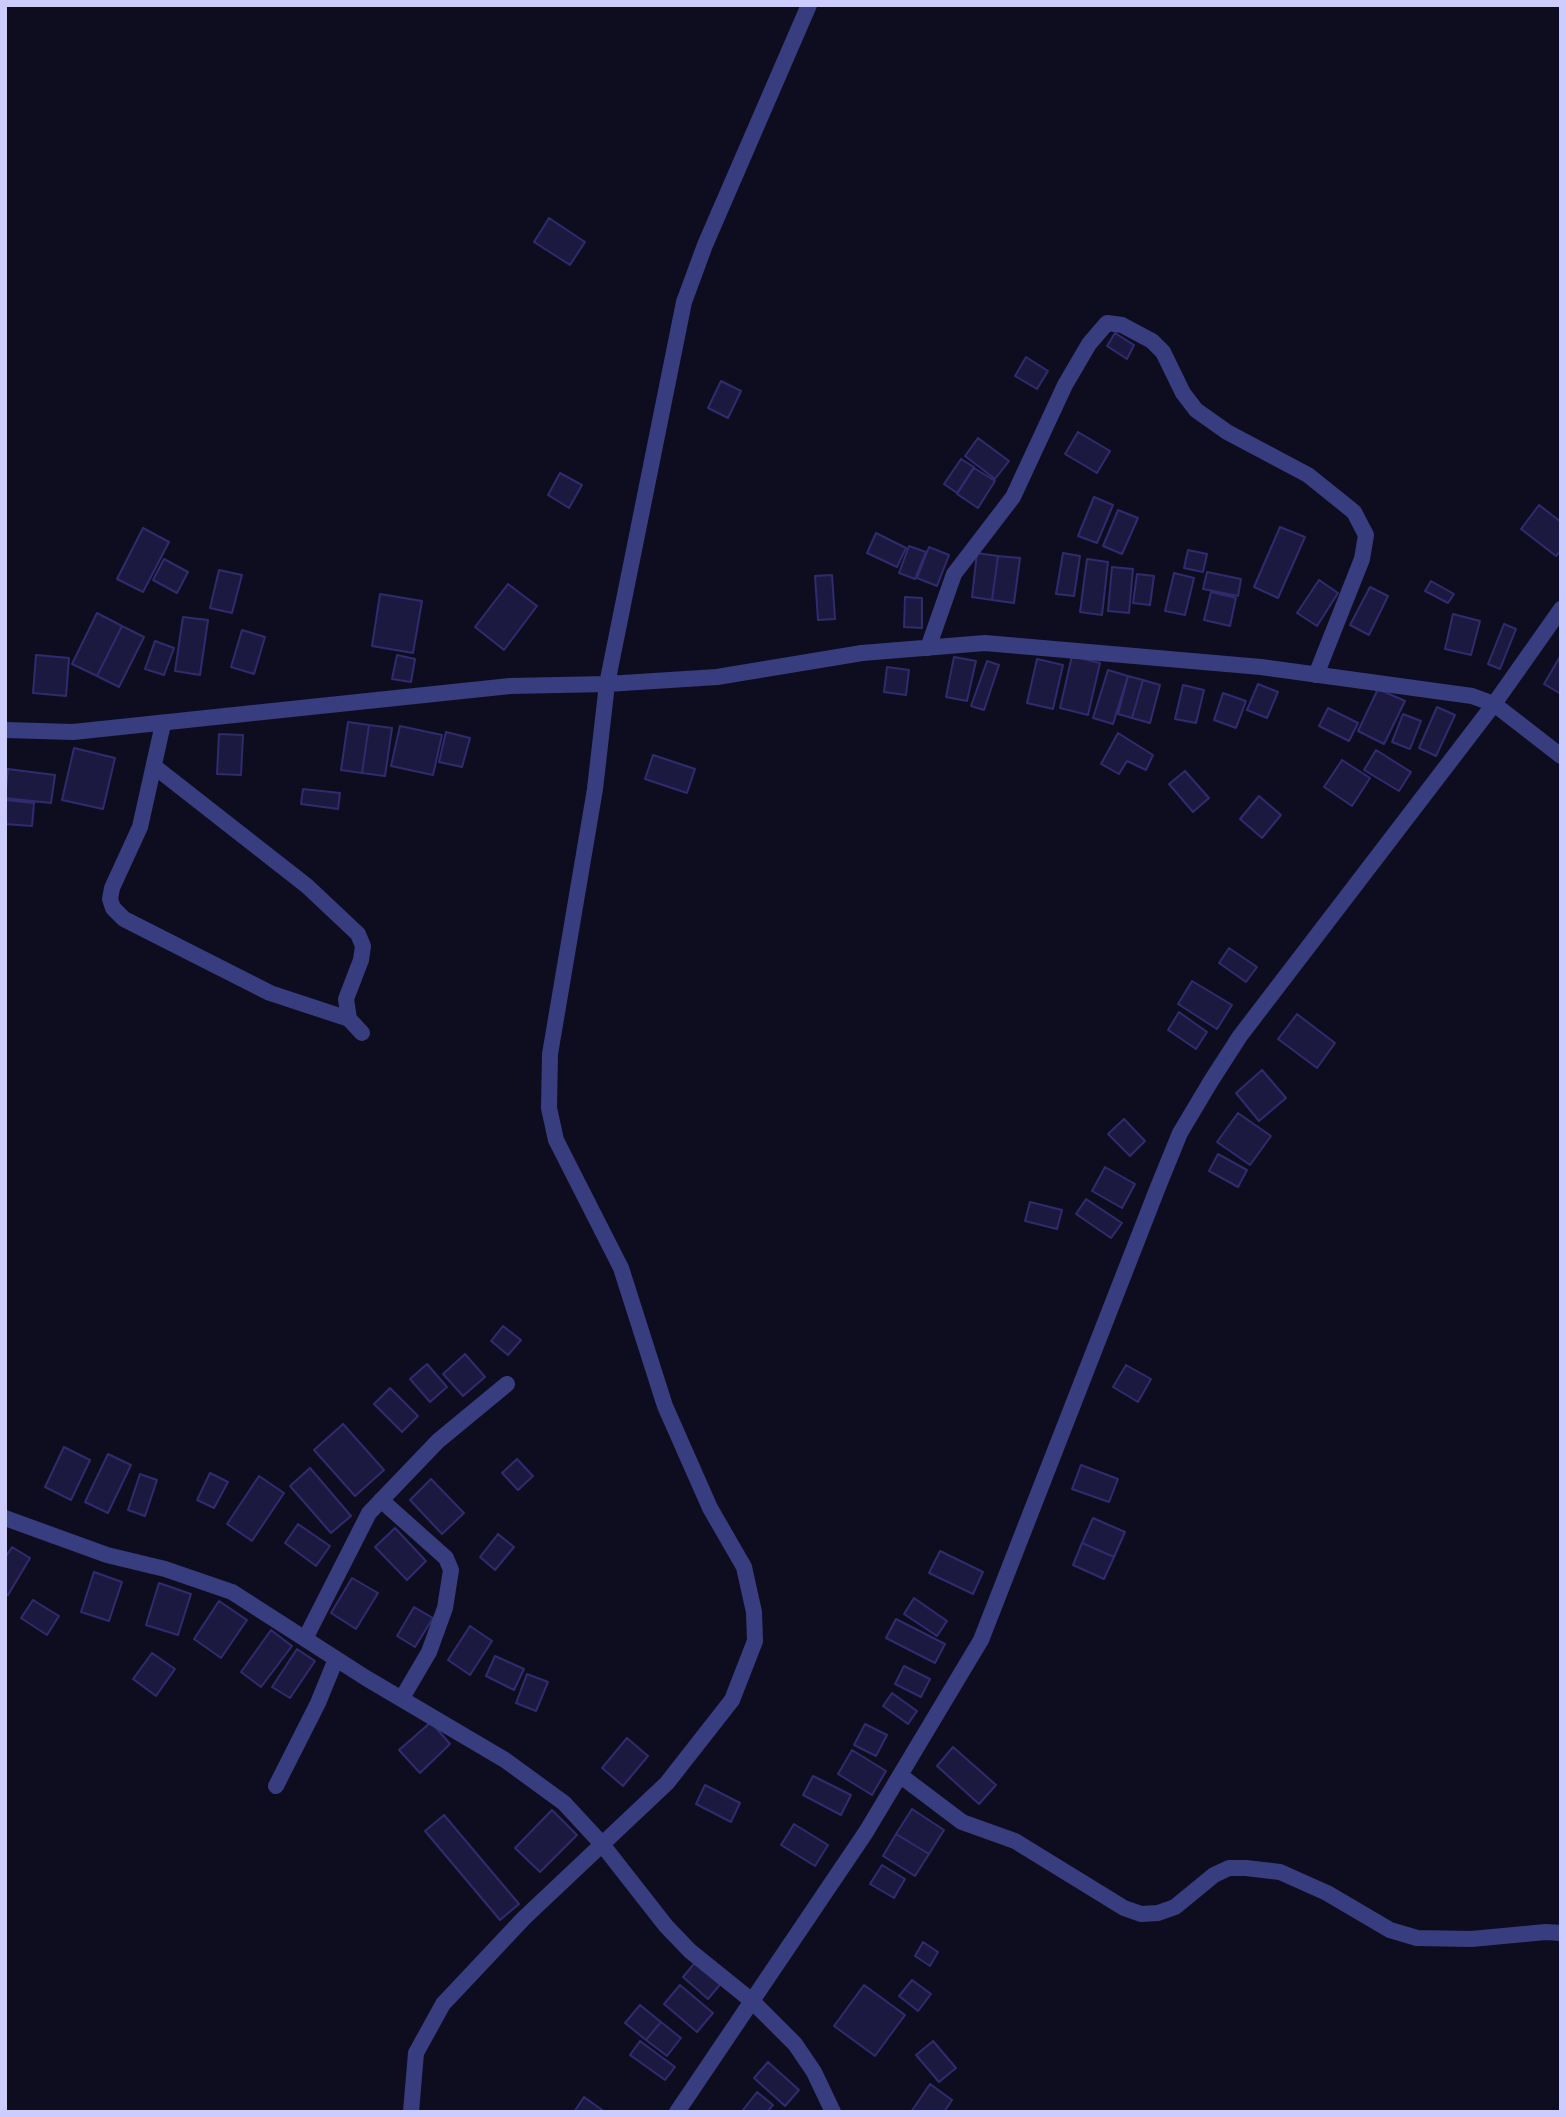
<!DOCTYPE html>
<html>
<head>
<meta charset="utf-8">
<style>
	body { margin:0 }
	#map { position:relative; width:1566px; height:2117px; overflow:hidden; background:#0e0d20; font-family:"Fira Sans",sans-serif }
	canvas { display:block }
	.frame { position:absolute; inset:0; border:7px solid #ccf; pointer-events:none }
</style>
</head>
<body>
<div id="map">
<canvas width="1566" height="2117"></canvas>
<div class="frame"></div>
</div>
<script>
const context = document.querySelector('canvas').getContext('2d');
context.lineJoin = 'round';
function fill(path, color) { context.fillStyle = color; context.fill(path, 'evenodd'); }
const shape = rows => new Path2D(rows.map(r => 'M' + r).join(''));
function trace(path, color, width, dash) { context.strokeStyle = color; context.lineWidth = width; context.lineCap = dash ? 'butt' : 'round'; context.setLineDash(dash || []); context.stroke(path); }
const building = shape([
	[549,218,585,242,570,265,534,242,549,218],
	[1115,333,1134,345,1127,359,1107,346,1115,333],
	[1026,357,1048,371,1037,389,1015,376,1026,357],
	[721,381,741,391,728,418,708,408,721,381],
	[1078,432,1110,451,1097,473,1065,454,1078,432],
	[978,438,1009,461,995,479,965,456,978,438],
	[961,459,974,467,957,493,944,484,961,459],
	[974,468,995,481,978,508,957,494,974,468],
	[560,473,582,485,569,508,548,495,560,473],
	[1094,497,1113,505,1097,543,1078,536,1094,497],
	[1539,505,1561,522,1561,550,1556,556,1521,529,1539,505],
	[1118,510,1138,518,1122,554,1103,546,1118,510],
	[1280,527,1305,537,1278,598,1254,587,1280,527],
	[143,528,169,542,143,592,117,579,143,528],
	[876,533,906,548,897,567,867,553,876,533],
	[909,546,926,552,915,579,899,573,909,546],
	[929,547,949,555,937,586,917,578,929,547],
	[1188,550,1207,554,1203,572,1184,568,1188,550],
	[977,553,998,556,992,600,972,597,977,553],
	[1063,553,1080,556,1074,596,1056,594,1063,553],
	[998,556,1020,558,1014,603,992,600,998,556],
	[164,559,188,572,177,593,153,580,164,559],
	[1087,559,1108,562,1102,615,1080,612,1087,559],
	[1112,567,1133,569,1129,613,1108,611,1112,567],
	[219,570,242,575,232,613,210,608,219,570],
	[1207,572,1241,579,1238,596,1203,589,1207,572],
	[1174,573,1194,578,1185,615,1165,611,1174,573],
	[1137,574,1154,576,1150,605,1133,603,1137,574],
	[832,575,835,619,818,620,815,576,832,575],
	[1319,580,1338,593,1317,626,1297,613,1319,580],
	[1431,581,1454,594,1448,603,1425,591,1431,581],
	[508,584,537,606,504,650,475,627,508,584],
	[1370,587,1388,596,1369,635,1350,625,1370,587],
	[1211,592,1236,598,1230,626,1204,620,1211,592],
	[380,594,422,601,413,653,372,646,380,594],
	[905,597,922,598,922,628,904,627,905,597],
	[97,613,122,626,97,676,72,664,97,613],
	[1453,614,1480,621,1471,655,1445,649,1453,614],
	[183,617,208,620,200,675,175,671,183,617],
	[1504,624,1516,629,1500,669,1488,664,1504,624],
	[122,626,144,637,119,687,97,676,122,626],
	[242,630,265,637,254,674,231,667,242,630],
	[155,641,174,648,164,675,145,669,155,641],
	[36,655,69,658,66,696,33,693,36,655],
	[397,655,415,659,411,682,392,679,397,655],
	[1561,655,1561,694,1544,684,1561,655],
	[1072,656,1100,663,1088,715,1060,708,1072,656],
	[954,657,976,661,967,701,946,697,954,657],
	[1037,659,1063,665,1053,709,1027,703,1037,659],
	[987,661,999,665,984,710,971,706,987,661],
	[887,667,909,670,906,695,884,692,887,667],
	[1108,670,1128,676,1113,724,1093,718,1108,670],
	[1128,676,1143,680,1132,718,1118,714,1128,676],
	[1143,680,1160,685,1150,723,1132,718,1143,680],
	[1258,684,1278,692,1267,718,1247,710,1258,684],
	[1183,685,1204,690,1196,723,1175,719,1183,685],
	[1378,689,1405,701,1384,744,1358,731,1378,689],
	[1223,693,1246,701,1236,728,1214,720,1223,693],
	[1437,707,1455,715,1436,756,1419,748,1437,707],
	[1328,708,1358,723,1349,741,1319,726,1328,708],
	[1403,714,1421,721,1410,749,1392,742,1403,714],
	[348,722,369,725,362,773,341,770,348,722],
	[369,725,392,728,385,776,362,773,369,725],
	[400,726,442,735,433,775,391,766,400,726],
	[446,732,470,738,462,767,439,762,446,732],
	[1118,733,1153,755,1146,770,1127,761,1119,774,1101,764,1118,733],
	[219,734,243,735,241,775,217,774,219,734],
	[74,748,115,758,103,809,62,800,74,748],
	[1376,750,1411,772,1399,791,1364,770,1376,750],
	[653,755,695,769,687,793,645,779,653,755],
	[1342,760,1370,778,1352,806,1324,787,1342,760],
	[8,769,55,775,51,803,5,798,8,769],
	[1185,771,1209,798,1193,812,1169,784,1185,771],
	[303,789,340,793,338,809,301,804,303,789],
	[1259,796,1281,815,1262,838,1240,819,1259,796],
	[5,800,34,803,32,826,5,824,5,800],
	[1229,948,1257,967,1246,982,1219,963,1229,948],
	[1192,981,1232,1005,1217,1029,1178,1004,1192,981],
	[1179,1012,1207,1032,1196,1049,1168,1030,1179,1012],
	[1297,1014,1335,1043,1317,1068,1278,1039,1297,1014],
	[1262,1070,1286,1098,1259,1121,1236,1093,1262,1070],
	[1238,1113,1271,1136,1250,1165,1217,1142,1238,1113],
	[1124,1119,1145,1141,1130,1156,1108,1134,1124,1119],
	[1218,1154,1247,1170,1238,1187,1209,1171,1218,1154],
	[1105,1167,1135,1184,1122,1208,1092,1191,1105,1167],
	[1086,1199,1122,1223,1111,1238,1076,1214,1086,1199],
	[1030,1202,1062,1210,1057,1229,1025,1221,1030,1202],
	[503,1326,521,1340,508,1355,491,1341,503,1326],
	[465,1354,485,1377,463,1396,443,1374,465,1354],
	[427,1364,447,1387,430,1402,410,1379,427,1364],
	[1126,1365,1151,1379,1138,1402,1113,1387,1126,1365],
	[390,1388,418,1416,402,1432,374,1404,390,1388],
	[343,1424,384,1470,355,1496,314,1450,343,1424],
	[64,1447,90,1460,71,1500,45,1487,64,1447],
	[108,1454,131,1465,108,1513,85,1502,108,1454],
	[517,1459,533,1476,518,1490,502,1473,517,1459],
	[1081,1465,1118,1479,1109,1502,1072,1489,1081,1465],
	[310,1468,351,1516,331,1533,290,1486,310,1468],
	[210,1473,228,1482,214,1508,197,1500,210,1473],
	[140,1474,157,1480,145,1516,128,1510,140,1474],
	[259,1476,284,1493,252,1541,227,1524,259,1476],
	[431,1479,464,1513,442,1534,410,1500,431,1479],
	[1093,1518,1125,1532,1114,1557,1082,1543,1093,1518],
	[298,1524,330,1546,316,1566,285,1543,298,1524],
	[395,1528,426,1561,407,1580,375,1547,395,1528],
	[498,1534,514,1547,495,1570,480,1557,498,1534],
	[1082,1543,1114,1557,1104,1579,1073,1565,1082,1543],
	[12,1547,30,1558,8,1595,5,1593,5,1558,12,1547],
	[940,1551,983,1572,973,1594,929,1573,940,1551],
	[94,1572,122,1582,109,1621,81,1612,94,1572],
	[352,1578,378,1593,356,1629,331,1613,352,1578],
	[159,1583,191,1594,178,1635,146,1625,159,1583],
	[914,1598,947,1621,937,1636,904,1614,914,1598],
	[33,1600,59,1616,47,1635,21,1618,33,1600],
	[219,1601,247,1620,221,1658,194,1639,219,1601],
	[414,1607,433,1618,415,1647,397,1636,414,1607],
	[896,1619,945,1644,935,1663,886,1638,896,1619],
	[470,1626,492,1641,470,1675,448,1660,470,1626],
	[271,1630,292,1646,261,1687,241,1672,271,1630],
	[297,1649,315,1661,290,1698,272,1687,297,1649],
	[152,1653,175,1669,156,1696,133,1679,152,1653],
	[495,1656,524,1669,514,1690,486,1676,495,1656],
	[904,1666,930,1679,921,1697,895,1684,904,1666],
	[527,1674,548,1682,536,1711,516,1703,527,1674],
	[892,1693,917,1711,908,1724,883,1706,892,1693],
	[431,1722,450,1744,420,1773,399,1750,431,1722],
	[865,1724,887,1735,876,1756,854,1745,865,1724],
	[627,1738,648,1756,623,1786,602,1768,627,1738],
	[953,1747,996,1785,979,1804,937,1766,953,1747],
	[852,1750,886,1771,872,1795,838,1774,852,1750],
	[813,1776,851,1795,841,1815,803,1795,813,1776],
	[705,1785,740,1803,731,1822,696,1804,705,1785],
	[912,1809,944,1830,929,1854,896,1834,912,1809],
	[552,1810,577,1835,540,1872,515,1848,552,1810],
	[444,1815,519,1904,500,1920,425,1831,444,1815],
	[794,1824,828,1845,815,1866,781,1845,794,1824],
	[896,1834,929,1854,915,1876,883,1856,896,1834],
	[882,1865,905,1879,894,1898,870,1884,882,1865],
	[923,1942,938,1952,930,1966,915,1956,923,1942],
	[698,1959,723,1981,708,1999,683,1977,698,1959],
	[912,1980,931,1994,918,2011,899,1996,912,1980],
	[680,1985,713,2013,697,2032,664,2004,680,1985],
	[864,1985,905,2015,875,2056,834,2026,864,1985],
	[640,2005,661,2022,646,2040,625,2023,640,2005],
	[661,2022,681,2038,667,2056,646,2040,661,2022],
	[640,2041,675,2067,665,2080,630,2055,640,2041],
	[933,2041,956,2068,939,2082,916,2055,933,2041],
	[768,2062,799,2090,785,2106,754,2078,768,2062],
	[930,2084,952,2100,944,2112,911,2112,930,2084],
	[757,2092,773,2105,767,2112,745,2112,743,2110,757,2092],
	[584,2097,605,2112,574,2112,584,2097]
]);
fill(building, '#1c1941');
trace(building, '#312b6d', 2);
trace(shape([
	[928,648,954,574,1013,497,1065,385,1089,344,1107,323,1122,325,1152,341,1163,352,1183,393,1196,410,1227,432,1308,475,1354,512,1366,535,1362,559,1316,675],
	[163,724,140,827,112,888,110,899,113,908,124,919,270,993,349,1019],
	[5,730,73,732,510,686,607,684,717,677,862,653,985,643,1261,667,1472,696,1494,704,1561,756],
	[155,767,307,886,358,934,363,946,361,960,346,999,349,1019,362,1033],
	[381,1500,446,1558,451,1570,445,1608,429,1652,402,1698],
	[5,1518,107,1555,165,1569,232,1592,366,1678,505,1760,564,1803,601,1843,666,1926,690,1951,752,2001,795,2044,814,2072,833,2112],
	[305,1639,369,1513,438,1441,507,1384],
	[901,1776,962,1822,1015,1841,1124,1908,1141,1914,1158,1913,1175,1907,1214,1875,1229,1868,1246,1868,1280,1872,1327,1893,1390,1930,1417,1938,1471,1939,1546,1932,1561,1933],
	[276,1786,318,1703,336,1659],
	[411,2112,416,2053,443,2004,524,1918,667,1783,732,1700,755,1641,754,1612,744,1567,710,1508,665,1406,621,1268,556,1140,549,1108,550,1054,595,789,607,684,684,302,705,245,809,5],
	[677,2112,866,1832,981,1640,1158,1187,1180,1133,1211,1081,1240,1036,1494,704,1561,609]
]), '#383d7f', 16);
</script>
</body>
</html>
